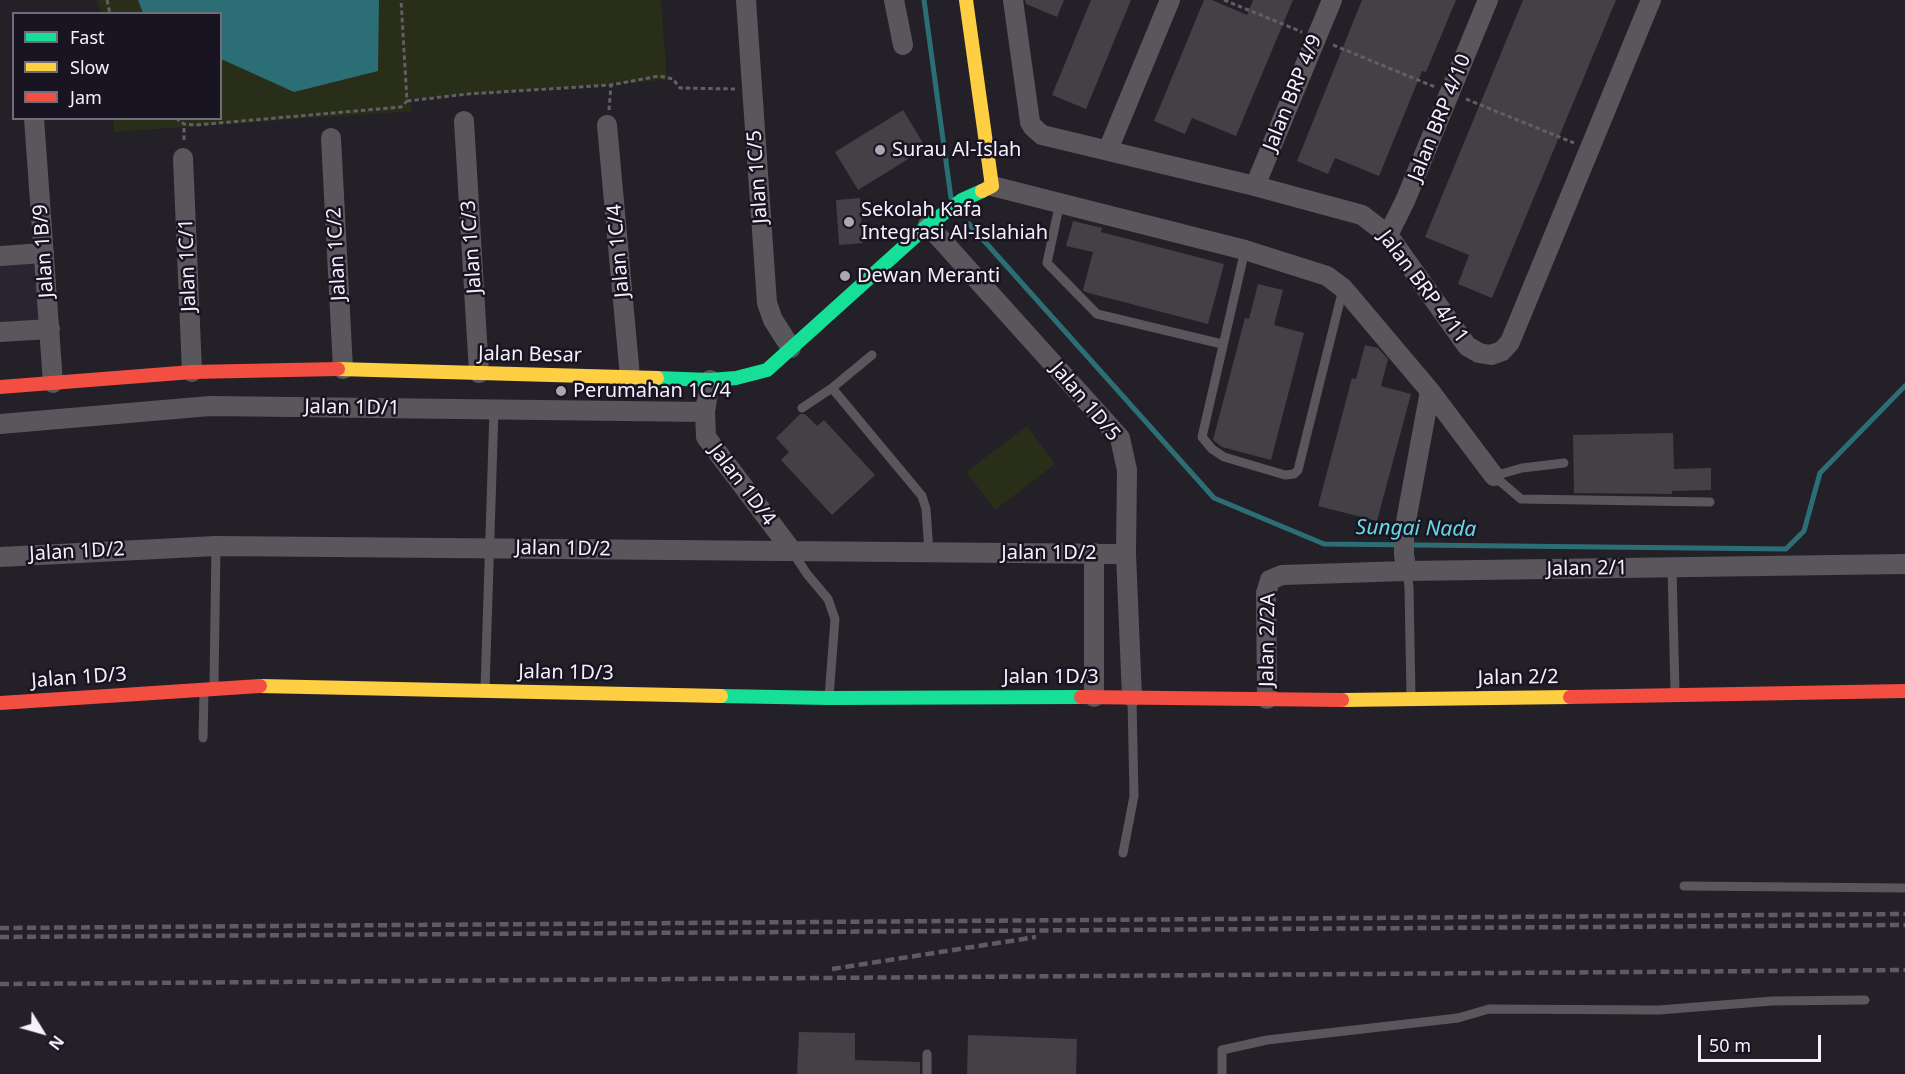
<!DOCTYPE html>
<html>
<head>
<meta charset="utf-8">
<style>
	body { margin:0 }
	#map { position:relative; width:1905px; height:1074px; overflow:hidden; background:#242028; font-family:"Noto Sans",sans-serif }
	canvas { display:block }
	.legend { position:absolute; left:12px; top:12px; width:210px; height:108px; box-sizing:border-box; background:#191422; border:2px solid #716c79; margin:0; padding:8px 10px; list-style:none; font-size:18px; color:#f5f1fb }
	.legend li { display:flex; align-items:center; gap:12px; height:30px }
	.legend b { width:30px; border:2px solid #716c79 }
	.north { position:absolute; left:12px; top:1002px; width:60px; height:60px; -webkit-text-stroke:4px #191422; paint-order:stroke; rotate:127deg; font-size:16px; font-weight:700; line-height:24px; text-align:center; color:#f5f1fb }
	.north::after { content:''; display:block; margin:auto; width:21px; height:27px; background:#f5f1fb; clip-path:polygon(50% 0,100% 100%,50% 72%,0 100%) }
	.scale { position:absolute; left:1698px; top:1035px; width:123px; height:27px; box-sizing:border-box; border:3px solid #f5f1fb; border-top:0; padding-left:8px; font-size:18px; line-height:21px; white-space:nowrap; color:#f5f1fb; -webkit-text-stroke:4px #191422; paint-order:stroke }
</style>
</head>
<body>
<div id="map">
<canvas width="1905" height="1074"></canvas>
<ul class="legend">
<li><b style="height:8px;background:#16e098"></b>Fast</li>
<li><b style="height:8px;background:#ffcf43"></b>Slow</li>
<li><b style="height:8px;background:#f24e42"></b>Jam</li>
</ul>
<div class="north">N</div>
<div class="scale">50 m</div>
</div>
<script>
const context = document.querySelector('canvas').getContext('2d');
context.lineJoin = 'round';
function fill(path, color) { context.fillStyle = color; context.fill(path, 'evenodd'); }
const shape = rows => new Path2D(rows.map(r => 'M' + r).join(''));
function trace(path, color, width, dash) { context.strokeStyle = color; context.lineWidth = width; context.lineCap = dash ? 'butt' : 'round'; context.setLineDash(dash || []); context.stroke(path); }
function write(font, color, halo, rows, align = 'center') {
  context.font = font + ' "Noto Sans",sans-serif'; context.lineWidth = 5; context.setLineDash([]); context.textBaseline = 'middle'; context.strokeStyle = halo; context.fillStyle = color; for (const [text, x, y, turn = 0] of rows) {
    context.save(); context.translate(x, y); context.rotate((+turn || 0) * Math.PI / 180); context.textAlign = isNaN(turn) ? turn : align; if (halo) context.strokeText(text, 0, 0); context.fillText(text, 0, 0); context.restore();
  }
}
fill(shape([
	[37,262,42,322,0,325,0,265]
]), '#292332');
fill(shape([
	[97,0,661,0,667,80,411,99,412,111,114,132,113,119,220,118,220,14,101,13],
	[1027,426,1055,464,995,510,966,472]
]), '#292e19');
fill(shape([
	[138,0,379,0,378,71,294,92,221,59,220,14,143,13]
]), '#2c6e75');
trace(shape([
	[924,0,951,198],
	[969,224,1214,498,1324,544,1786,549,1804,531,1820,473,1905,386]
]), '#2c6e75', 5);
fill(shape([
	[1025,0,1064,0,1057,17,1026,4],
	[1091,0,1131,0,1086,109,1052,95],
	[1204,0,1212,0,1247,15,1253,0,1293,0,1236,136,1192,118,1185,134,1154,121],
	[1362,0,1456,0,1426,72,1422,71,1379,176,1335,158,1328,174,1297,161],
	[1523,0,1616,0,1492,298,1458,284,1469,255,1425,237],
	[903,110,926,148,858,190,835,152],
	[860,198,863,243,839,245,836,200],
	[1073,221,1102,228,1101,232,1224,264,1208,324,1085,292,1083,290,1093,252,1066,246],
	[1258,284,1283,290,1274,325,1304,333,1271,460,1222,447,1213,440,1245,318,1249,319],
	[1365,345,1378,348,1388,359,1381,386,1411,394,1377,521,1318,506,1352,378,1356,379],
	[800,414,805,414,817,426,824,420,875,475,832,515,781,460,789,452,776,438],
	[1673,433,1674,469,1711,468,1711,490,1672,491,1672,494,1574,493,1573,435],
	[799,1032,855,1033,855,1060,920,1062,920,1074,797,1074],
	[968,1035,1077,1039,1076,1074,967,1074]
]), '#434046');
trace(shape([
	[107,0,110,14],
	[1224,0,1302,32],
	[1333,45,1435,87],
	[1466,99,1574,143],
	[407,101,468,94,611,85,659,76,673,79,680,88,735,89],
	[609,110,611,85],
	[176,118,184,124,196,125,401,107,407,101,401,0],
	[184,140,184,124]
]), '#615f64', 3, [4.5, 3]);
trace(shape([
	[1060,202,1047,263,1097,314,1222,344],
	[1245,250,1202,437,1212,449,1224,457,1285,475,1294,474,1298,470,1343,289],
	[872,355,832,388,922,496,926,509,929,552],
	[802,408,832,388],
	[1494,476,1521,499,1710,502],
	[1494,476,1522,468,1564,463],
	[793,553,807,574,828,599,835,619,829,697],
	[1672,568,1675,692],
	[1407,571,1409,587,1411,697],
	[214,684,216,546],
	[485,689,494,410],
	[203,738,204,691],
	[1123,853,1134,796,1132,699],
	[1684,886,1905,888],
	[927,1074,927,1054],
	[1222,1074,1222,1050,1267,1040,1458,1018,1489,1009,1659,1010,1772,1001,1865,1000]
]), '#59565c', 9);
trace(shape([
	[746,0,767,303,773,320,791,348],
	[894,0,903,45],
	[1013,0,1030,122,1033,127,1042,135,1255,186,1362,215,1388,235,1467,346,1479,353,1491,355,1502,351,1510,342,1651,0],
	[34,118,53,383],
	[464,121,479,373],
	[607,125,630,377],
	[331,138,343,369],
	[1108,150,1170,0],
	[183,158,192,372],
	[992,186,1245,250,1327,276,1343,288,1430,391,1494,476],
	[1255,186,1332,0],
	[928,225,1120,438,1127,470,1126,554,1132,697],
	[1388,235,1405,201,1488,0],
	[0,256,44,253],
	[0,332,50,329],
	[710,380,705,412,706,437,792,551],
	[0,424,210,406,705,412],
	[1094,553,1094,697],
	[0,557,216,546,1126,554],
	[1407,571,1404,555,1404,532,1430,391],
	[1267,699,1266,593,1270,580,1282,575,1407,571,1905,564]
]), '#59565c', 20);
trace(shape([
	[657,378,710,380,736,378,767,370,928,225,962,200,982,191],
	[721,696,829,698,1081,697]
]), '#16e098', 14);
trace(shape([
	[966,0,992,186,982,191],
	[338,369,657,378],
	[260,686,721,696],
	[1342,700,1570,697]
]), '#ffcf43', 14);
trace(shape([
	[0,387,192,372,338,369],
	[1081,697,1342,700],
	[1570,697,1905,691],
	[0,703,260,686]
]), '#f24e42', 14);
trace(shape([
	[0,928,1905,914],
	[0,937,1905,925],
	[832,969,1036,937],
	[0,984,1905,970]
]), '#5e5c62', 4.5, [9, 4.5]);
for (const [x, y, r, color] of [
	[880,150,6,"#aca8b1"],
	[849,222,6,"#aca8b1"],
	[845,276,6,"#aca8b1"],
	[561,391,6,"#aca8b1"]
]) { const dot = new Path2D(); dot.arc(x, y, r, 0, 2 * Math.PI); context.fillStyle = color; context.fill(dot); trace(dot, '#191422', 2); }
write('20px', '#f5f1fb', '#191422', [
	["Jalan BRP 4/9",1293,93,-68],
	["Jalan BRP 4/10",1440,118,-68],
	["Jalan 1C/5",758,177,-94],
	["Jalan 1C/3",472,247,-94],
	["Jalan 1B/9",44,251,-94],
	["Jalan 1C/4",619,251,-95],
	["Jalan 1C/2",337,254,-93],
	["Jalan 1C/1",188,265,-92],
	["Jalan BRP 4/11",1423,287,53],
	["Jalan Besar",530,355,1],
	["Jalan 1D/5",1085,402,50],
	["Jalan 1D/1",352,408,1],
	["Jalan 1D/4",742,485,53],
	["Jalan 1D/2",563,549,1],
	["Jalan 1D/2",77,552,-3],
	["Jalan 1D/2",1049,553],
	["Jalan 2/1",1587,569,-1],
	["Jalan 2/2A",1268,640,-89],
	["Jalan 1D/3",566,673,1],
	["Jalan 1D/3",1051,677],
	["Jalan 1D/3",79,678,-4],
	["Jalan 2/2",1518,678,-1]
]);
write('20px', '#f5f1fb', '#191422', [
	["Surau Al-Islah",892,150],
	["Sekolah Kafa",861,210],
	["Integrasi Al-Islahiah",861,233],
	["Dewan Meranti",857,276],
	["Perumahan 1C/4",573,391]
], 'left');
write('italic 21px', '#69d8e3', '#191422', [
	["Sungai Nada",1416,529,1]
]);
</script>
</body>
</html>
